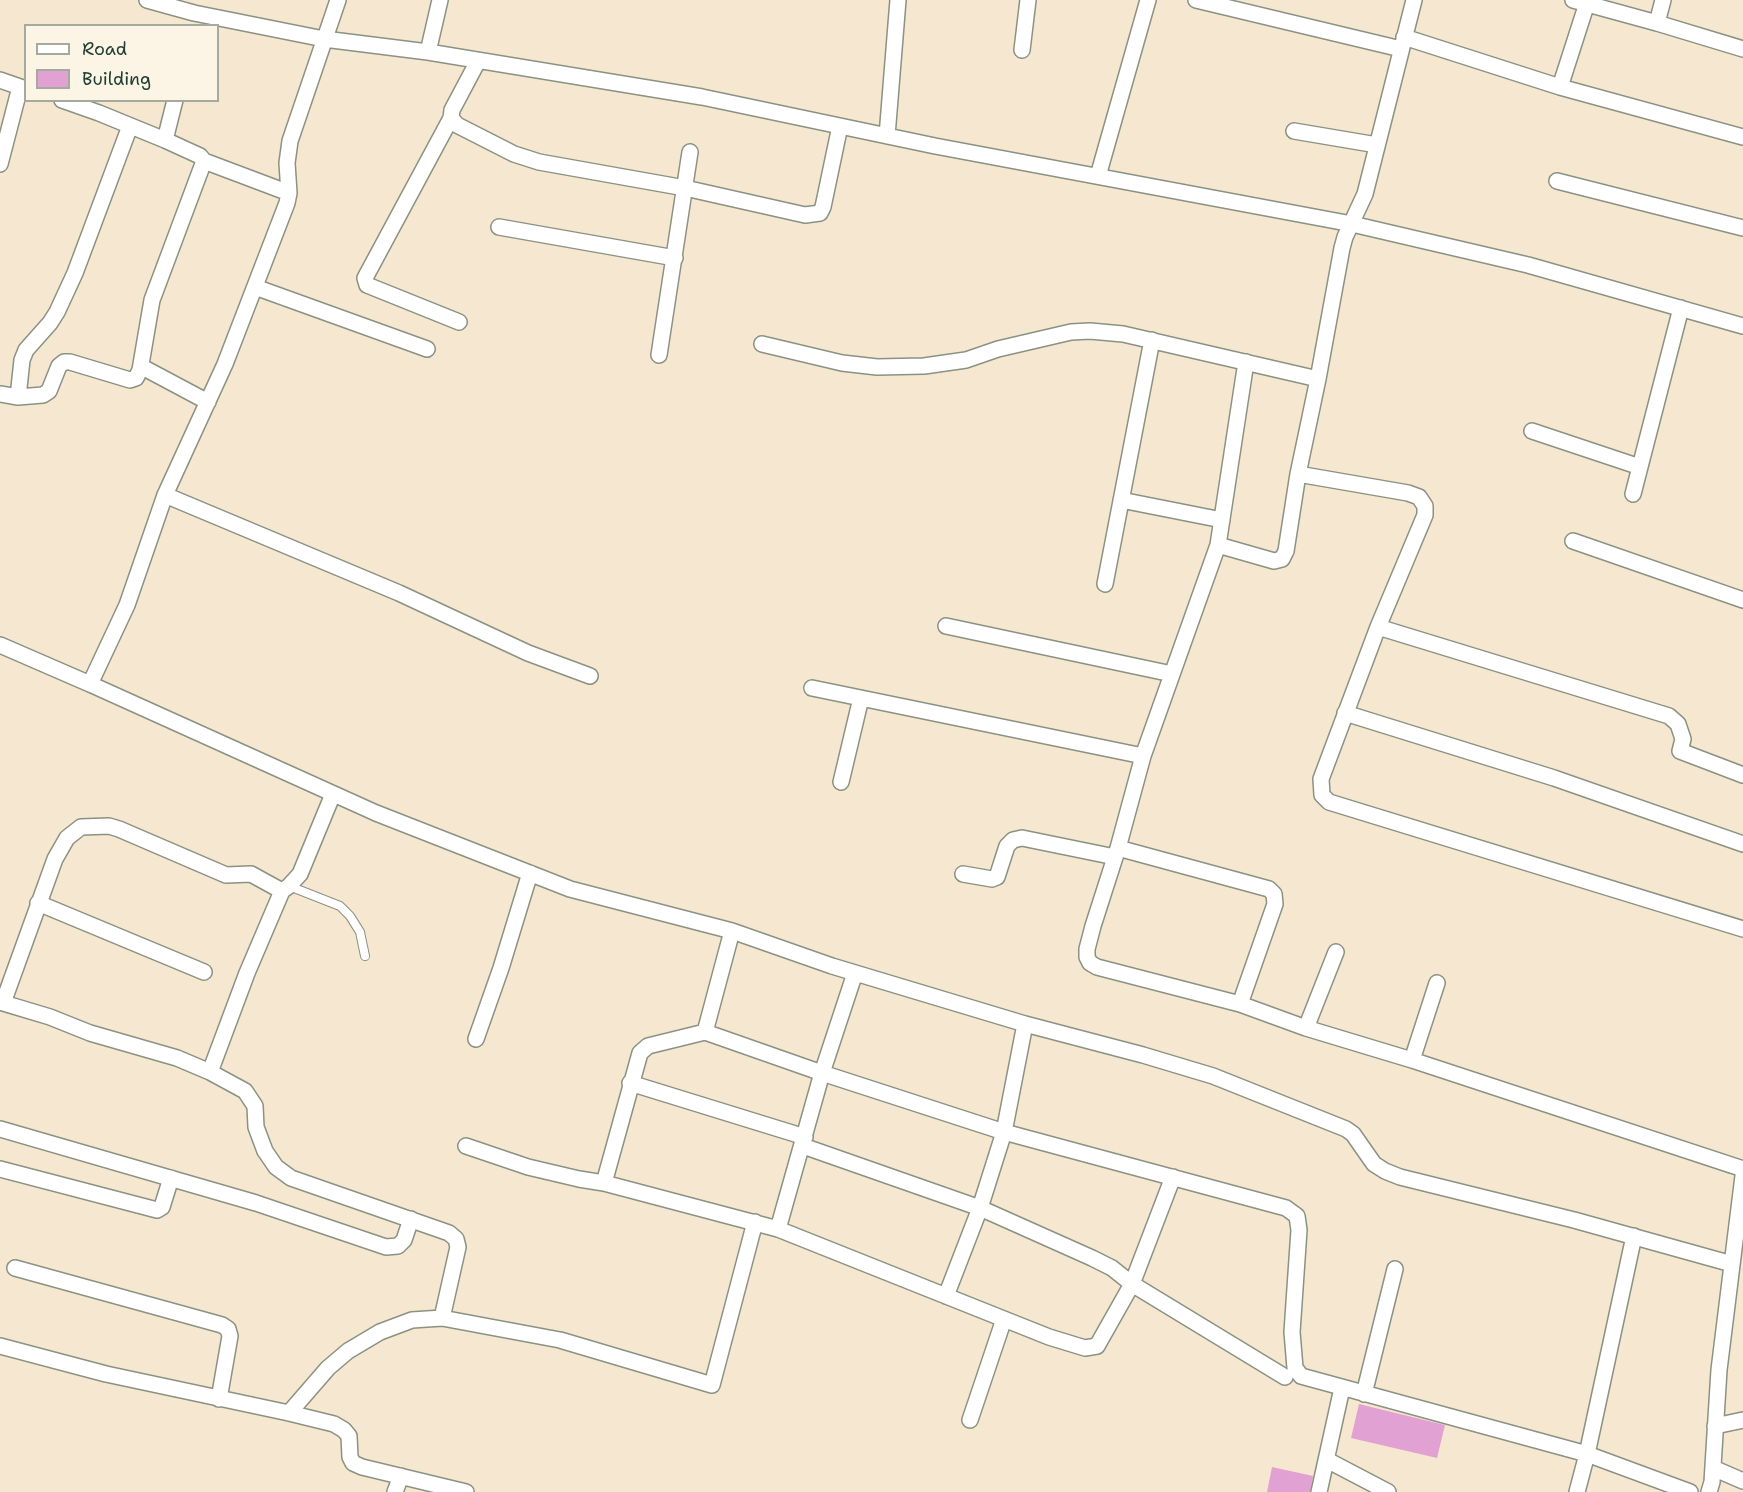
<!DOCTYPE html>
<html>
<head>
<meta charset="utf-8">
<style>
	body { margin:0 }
	#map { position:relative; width:1743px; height:1492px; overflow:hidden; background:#f6e8d0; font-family:"Shantell Sans",sans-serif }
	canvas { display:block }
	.legend { position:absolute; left:24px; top:24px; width:195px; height:78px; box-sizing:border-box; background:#fcf5e5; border:2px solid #a4ab9e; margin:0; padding:8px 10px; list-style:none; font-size:18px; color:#1f3d34 }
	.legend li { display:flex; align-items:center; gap:12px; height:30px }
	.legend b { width:30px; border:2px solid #a4ab9e }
</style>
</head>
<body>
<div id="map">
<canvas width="1743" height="1492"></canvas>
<ul class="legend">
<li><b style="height:8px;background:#fff"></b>Road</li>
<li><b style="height:16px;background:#e1a1d2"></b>Building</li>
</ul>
</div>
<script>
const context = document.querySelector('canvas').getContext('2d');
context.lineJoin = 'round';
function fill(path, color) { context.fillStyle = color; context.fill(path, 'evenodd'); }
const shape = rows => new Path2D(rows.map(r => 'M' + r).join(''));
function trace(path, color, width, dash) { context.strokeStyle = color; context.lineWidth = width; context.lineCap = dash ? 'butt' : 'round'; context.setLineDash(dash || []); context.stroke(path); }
fill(shape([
	[1359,1404,1445,1425,1437,1458,1351,1438],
	[1272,1467,1313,1476,1310,1492,1267,1492]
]), '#e1a1d2');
const lane = shape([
	[289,886,340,906,350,916,360,932,365,956]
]);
const street = shape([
	[147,0,194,13,324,39,428,52,702,97,935,146,1352,224,1528,265,1743,326],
	[1196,0,1401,49],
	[1414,0,1365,194,1345,237,1342,248,1318,379,1298,474,1286,551,1282,559,1274,561,1218,545,1143,756,1118,848,1093,926,1087,949,1087,957,1090,963,1097,967,1240,1004,1306,1028,1412,1060,1743,1169],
	[1573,0,1657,23,1743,49],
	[1657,23,1663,0],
	[1404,37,1560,87,1588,0],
	[1022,50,1028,0],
	[428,52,440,0],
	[478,61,452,110,451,118,457,125,514,154,539,162,685,188,805,215,820,213,823,207,840,126],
	[0,80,26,89],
	[1560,87,1743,137],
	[451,118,365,278,367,285,459,322],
	[1294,131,1377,145],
	[887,136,898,0],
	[165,140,175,100],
	[204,161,289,193],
	[0,164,20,87],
	[1098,176,1148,0],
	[1557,181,1743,228],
	[499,227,675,258],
	[255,287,427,349],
	[762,344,842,363,877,367,924,366,966,360,998,349,1071,332,1090,331,1123,334,1318,379],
	[659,355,690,152],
	[140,370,146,369,208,402],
	[0,394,18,397,43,395,49,391,59,366,64,362,70,362,130,380,136,378,140,370,152,300,204,161,200,156,165,140,99,113,62,100],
	[18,397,22,360,26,350,50,323,57,312,75,273,130,126],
	[1532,431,1640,467],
	[1298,474,1408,493,1419,497,1425,506,1425,515,1378,627,1321,779,1322,795,1329,802,1743,929],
	[1633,494,1681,308],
	[165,495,399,593,528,653,590,676],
	[1121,500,1222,520],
	[1573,541,1743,600],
	[1218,545,1246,362],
	[1105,584,1152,340],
	[946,626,1172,674],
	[1378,627,1669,716,1678,724,1683,739,1680,751,1743,775],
	[0,645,90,684,127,605,165,495,225,364,287,203,289,193,287,163,290,141,338,0],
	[90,684,376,813,570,889,732,931,832,966,1025,1024,1004,1132,1286,1208,1297,1216,1299,1230,1292,1332,1295,1368,1301,1376,1587,1454,1577,1492],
	[812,688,1143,756],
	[1345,713,1554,778,1743,844],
	[841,782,861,698],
	[1118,848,1269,889,1274,894,1275,904,1240,1004],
	[963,874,992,879,997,877,1007,846,1013,840,1022,838,1115,857],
	[38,903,204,972],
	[732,931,705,1032,648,1046,640,1053,604,1183,778,1229,822,1073,855,973],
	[0,1002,50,1017,90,1033,177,1058,210,1072,245,1091,255,1106,256,1127,265,1151,276,1167,291,1178,449,1233,456,1239,458,1247,442,1318],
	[3,1003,55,859,67,838,81,827,109,826,119,829,226,875,251,874,282,891],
	[1025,1024,1143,1055,1213,1076,1346,1129,1353,1134,1374,1164,1385,1171,1400,1177,1574,1220,1732,1264],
	[1306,1028,1336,952],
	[705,1032,822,1073,1004,1132,980,1208,946,1296],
	[476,1039,501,968,530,873],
	[1412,1060,1437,983],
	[210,1072,247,973,282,891,289,886,300,874,333,794],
	[630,1083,805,1137],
	[0,1129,256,1203,386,1247,398,1246,404,1240,411,1219],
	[466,1146,528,1167,579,1179,604,1183],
	[803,1146,980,1208,1092,1258,1112,1268,1132,1284,1285,1377],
	[0,1169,157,1210,162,1207,171,1178],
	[778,1229,1049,1337,1085,1348,1097,1346,1132,1284,1173,1177],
	[1634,1236,1587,1454,1690,1492],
	[15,1268,222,1325,228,1329,230,1336,219,1399],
	[0,1346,106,1374,289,1413,334,1424,344,1430,349,1436,350,1457,353,1463,362,1467,466,1492],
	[1364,1394,1395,1269],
	[289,1413,328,1368,348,1351,380,1332,412,1320,442,1318,560,1340,712,1385,755,1222],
	[970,1420,1004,1319],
	[1715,1426,1743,1420],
	[1327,1460,1388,1492],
	[1713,1468,1743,1481],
	[395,1492,401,1476],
	[1319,1492,1342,1388],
	[1709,1492,1712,1482,1719,1370,1743,1176]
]);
trace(lane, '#8a9282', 10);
trace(street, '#8a9282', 18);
trace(lane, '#fff', 8);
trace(street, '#fff', 15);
</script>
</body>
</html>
